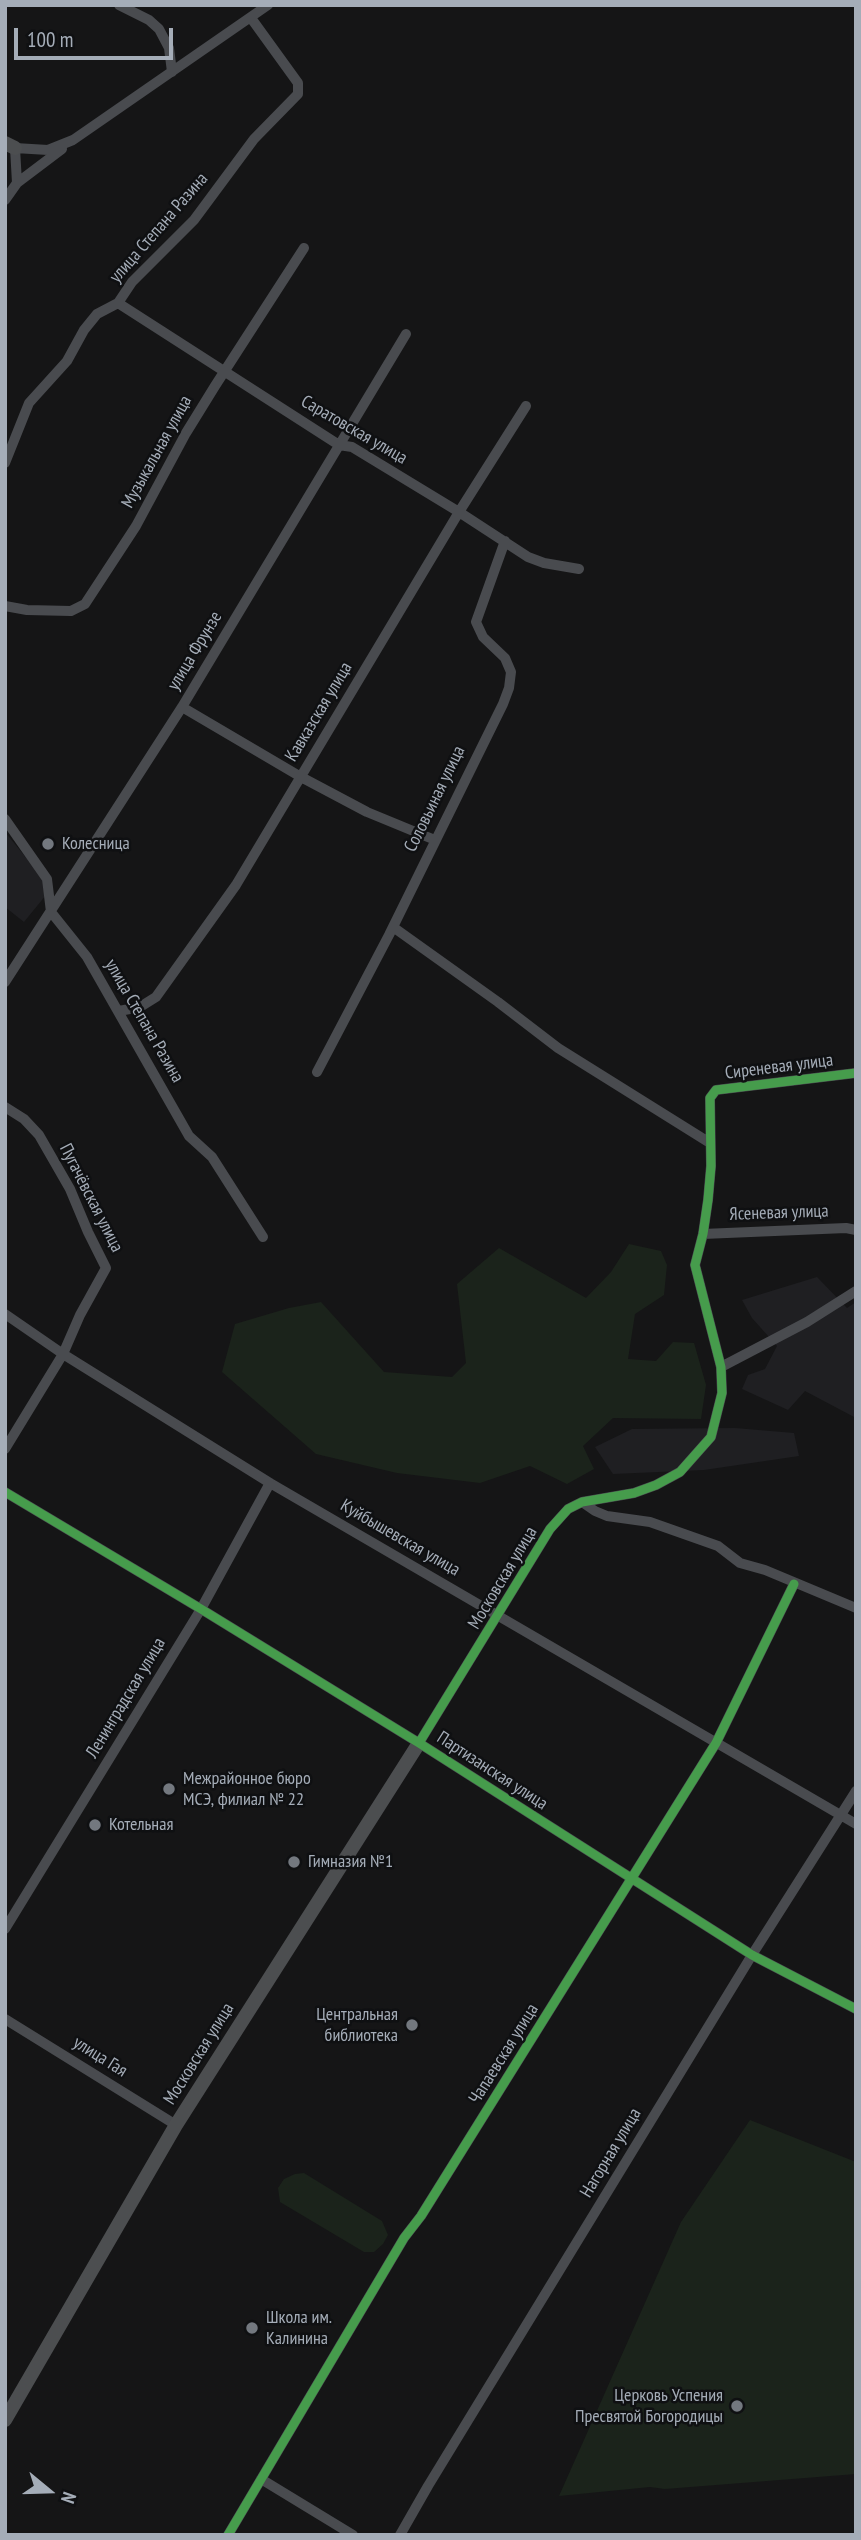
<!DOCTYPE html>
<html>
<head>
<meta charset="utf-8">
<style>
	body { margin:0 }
	#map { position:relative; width:861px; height:2540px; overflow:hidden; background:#151516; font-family:"PT Sans Narrow",sans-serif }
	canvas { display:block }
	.frame { position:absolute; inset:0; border:7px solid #a5adb8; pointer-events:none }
	.north { position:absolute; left:14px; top:2456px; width:70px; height:70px; -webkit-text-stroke:5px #0f1012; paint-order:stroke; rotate:109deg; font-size:19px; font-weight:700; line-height:28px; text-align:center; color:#a5adb8 }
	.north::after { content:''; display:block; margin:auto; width:24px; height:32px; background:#a5adb8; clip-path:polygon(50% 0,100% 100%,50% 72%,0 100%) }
	.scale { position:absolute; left:14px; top:28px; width:159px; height:32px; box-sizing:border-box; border:4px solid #a5adb8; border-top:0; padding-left:9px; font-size:21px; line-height:24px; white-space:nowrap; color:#a5adb8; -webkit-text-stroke:5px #0f1012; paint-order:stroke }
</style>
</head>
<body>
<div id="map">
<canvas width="861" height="2540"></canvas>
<div class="frame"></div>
<div class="north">N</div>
<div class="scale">100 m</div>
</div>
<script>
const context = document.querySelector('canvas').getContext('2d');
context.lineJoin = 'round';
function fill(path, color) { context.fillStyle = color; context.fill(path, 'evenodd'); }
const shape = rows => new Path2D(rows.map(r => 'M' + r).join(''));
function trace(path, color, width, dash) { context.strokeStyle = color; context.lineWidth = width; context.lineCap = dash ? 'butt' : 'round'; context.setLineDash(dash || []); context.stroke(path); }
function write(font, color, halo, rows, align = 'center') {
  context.font = font + ' "PT Sans Narrow",sans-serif'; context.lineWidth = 5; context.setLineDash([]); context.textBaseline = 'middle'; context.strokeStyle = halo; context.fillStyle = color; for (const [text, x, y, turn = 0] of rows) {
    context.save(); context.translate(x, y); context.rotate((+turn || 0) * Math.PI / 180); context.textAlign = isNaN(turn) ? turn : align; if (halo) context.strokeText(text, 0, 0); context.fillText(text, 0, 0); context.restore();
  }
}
fill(shape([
	[5,832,42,877,46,895,24,922,5,907],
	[817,1277,847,1308,856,1302,856,1418,805,1391,788,1410,742,1389,748,1375,765,1369,777,1346,752,1318,742,1300],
	[735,1428,794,1433,799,1456,704,1470,613,1474,595,1447,632,1429]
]), '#1f1f22');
fill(shape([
	[629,1244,661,1251,667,1265,664,1295,635,1314,628,1359,656,1361,673,1342,694,1343,706,1385,701,1419,613,1418,583,1446,594,1469,567,1484,530,1466,480,1483,397,1473,316,1454,222,1372,235,1324,289,1308,321,1302,384,1372,452,1377,466,1363,457,1284,499,1248,586,1298,611,1272],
	[750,2120,856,2162,856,2474,665,2489,650,2487,559,2496,681,2222],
	[304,2173,382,2221,388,2235,383,2244,374,2252,364,2252,280,2202,278,2188,284,2179,295,2174]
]), '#1b231b');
trace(shape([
	[119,5,149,20,159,29,169,48,172,72],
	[17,183,62,149],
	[5,200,17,183,15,148,48,150,73,140,268,5],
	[118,303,339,445,352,447,459,512,528,557,544,563,579,569],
	[5,463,29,403,67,361,84,330,97,314,118,303,132,282,194,220,254,139,298,94,298,83,251,18],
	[5,606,27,610,71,611,85,604,136,526,186,433,215,386,304,248],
	[182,707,301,777,367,812,435,840],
	[5,819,47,879,51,912,87,957,189,1136,212,1157,263,1237],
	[393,927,498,1002,558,1048,710,1143],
	[5,982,182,707,406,334],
	[119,1011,140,1007,156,997,236,885,459,512,526,406],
	[317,1072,389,935,503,704,509,688,511,672,505,658,483,637,476,622,505,541],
	[5,1107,24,1119,39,1135,70,1189,88,1232,106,1268,80,1315,63,1354,5,1449],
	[703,1234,846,1228,856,1230],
	[5,1314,63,1354,270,1483,856,1824],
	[721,1367,807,1322,856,1291],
	[5,1492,201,1609,419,1743,752,1955,856,2009],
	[582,1502,595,1511,607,1516,650,1522,718,1546,740,1563,765,1570,856,1608],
	[419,1743,550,1529,568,1509,582,1502,634,1493,656,1485,680,1472,711,1437,722,1393,721,1367,695,1265,703,1234,708,1200,711,1166,710,1098,716,1090,856,1073],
	[5,1929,201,1609,270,1483],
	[5,2019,176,2125],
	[261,2479,353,2535],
	[228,2535,404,2238,421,2216,716,1743,794,1584],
	[400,2535,428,2486,752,1955,856,1791]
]), '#494b4f', 10);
trace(shape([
	[5,143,15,148],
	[5,2420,176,2125,419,1743]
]), '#4c4e50', 14);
trace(shape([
	[5,1492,201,1609,419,1743,752,1955,856,2009],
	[419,1743,550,1529,568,1509,582,1502,634,1493,656,1485,680,1472,711,1437,722,1393,721,1367,695,1265,703,1234,708,1200,711,1166,710,1098,716,1090,856,1073],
	[228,2535,404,2238,421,2216,716,1743,794,1584]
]), '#469c4c', 9);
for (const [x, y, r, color] of [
	[48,844,7,"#73787f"],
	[169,1789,7,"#73787f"],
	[95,1825,7,"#73787f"],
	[294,1862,7,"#73787f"],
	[412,2025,7,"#73787f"],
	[252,2328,7,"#73787f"],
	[737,2406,7,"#73787f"]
]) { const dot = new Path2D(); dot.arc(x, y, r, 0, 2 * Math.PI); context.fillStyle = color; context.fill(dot); trace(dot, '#0f1012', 2.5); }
write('18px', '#a5adb8', '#0f1012', [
	["улица Степана Разина",159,228,-49],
	["Саратовская улица",354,430,30],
	["Музыкальная улица",157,452,-61],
	["улица Фрунзе",195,651,-59],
	["Кавказская улица",319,712,-59],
	["Соловьиная улица",435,799,-64],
	["улица Степана Разина",144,1021,60],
	["Сиреневая улица",779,1067,-7],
	["Пугачёвская улица",91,1198,63],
	["Ясеневая улица",779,1213,-2],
	["Куйбышевская улица",400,1538,30],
	["Московская улица",503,1578,-59],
	["Ленинградская улица",126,1698,-59],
	["Партизанская улица",492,1771,33],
	["Московская улица",199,2054,-58],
	["Чапаевская улица",504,2054,-58],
	["улица Гая",100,2057,32],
	["Нагорная улица",611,2153,-59]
]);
write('18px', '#a5adb8', '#0f1012', [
	["Колесница",62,844],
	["Межрайонное бюро",183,1779],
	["МСЭ, филиал № 22",183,1800],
	["Котельная",109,1825],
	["Гимназия №1",308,1862],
	["Центральная",398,2015,"right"],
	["библиотека",398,2036,"right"],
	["Школа им.",266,2318],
	["Калинина",266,2339],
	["Церковь Успения",723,2396,"right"],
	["Пресвятой Богородицы",723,2417,"right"]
], 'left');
</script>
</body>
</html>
